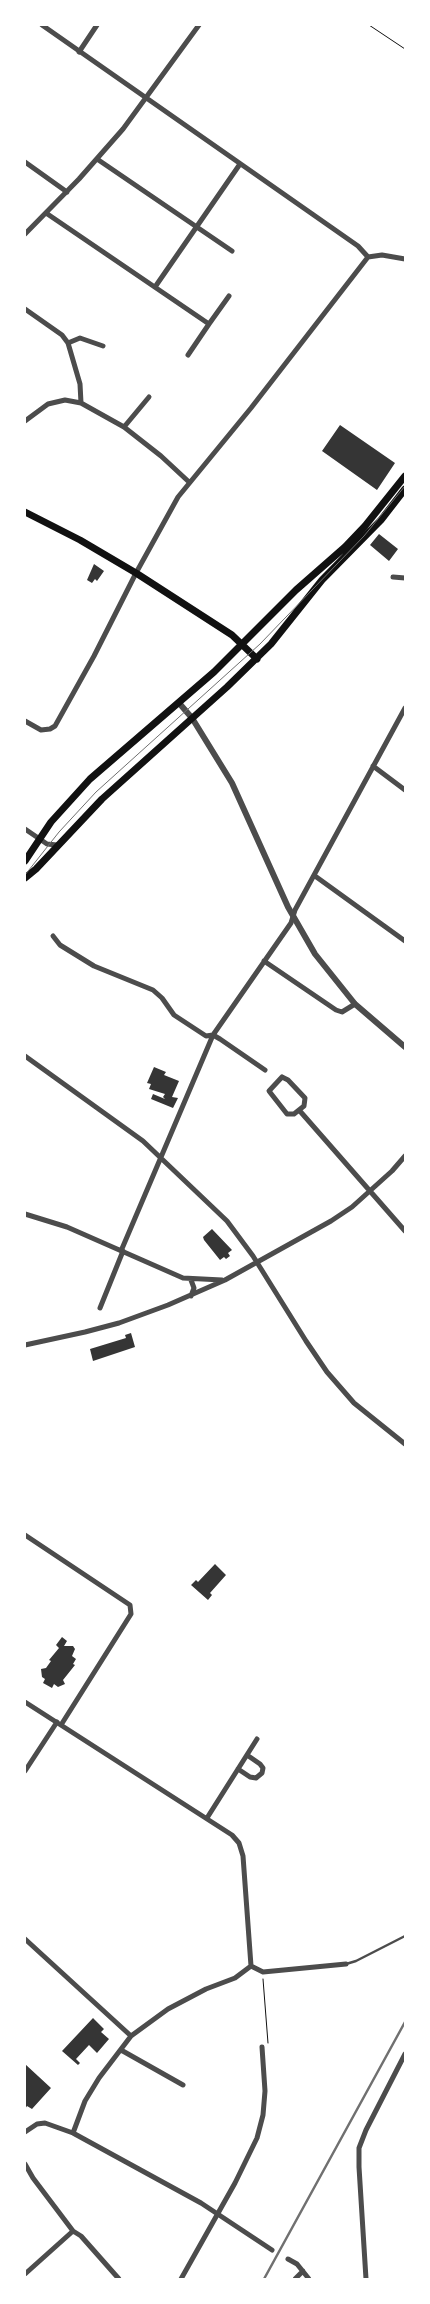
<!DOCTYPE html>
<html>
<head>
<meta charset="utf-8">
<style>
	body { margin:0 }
	#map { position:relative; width:430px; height:2304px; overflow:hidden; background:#fff; font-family:"Work Sans",sans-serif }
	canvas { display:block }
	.frame { position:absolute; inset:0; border:26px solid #fff; pointer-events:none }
</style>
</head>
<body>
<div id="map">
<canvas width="430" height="2304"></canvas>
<div class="frame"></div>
</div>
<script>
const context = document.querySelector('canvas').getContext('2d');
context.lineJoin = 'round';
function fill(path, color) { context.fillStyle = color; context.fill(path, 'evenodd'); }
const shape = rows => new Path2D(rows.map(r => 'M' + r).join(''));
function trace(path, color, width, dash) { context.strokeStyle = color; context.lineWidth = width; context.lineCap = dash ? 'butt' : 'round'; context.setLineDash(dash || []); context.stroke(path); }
fill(shape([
	[340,425,395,463,377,490,322,451],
	[379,534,398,549,389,561,370,545],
	[94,564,104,571,97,581,95,579,92,583,87,580],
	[154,1067,166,1072,164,1075,179,1081,172,1097,178,1098,173,1108,151,1099,153,1094,165,1099,163,1097,165,1094,149,1089,151,1084,147,1083],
	[212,1229,232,1250,228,1253,230,1256,226,1259,224,1257,220,1260,204,1240,203,1237],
	[131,1333,135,1347,93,1361,90,1349,126,1338,125,1335],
	[215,1564,226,1575,210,1593,212,1595,208,1600,191,1585,196,1580,198,1582],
	[62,1637,67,1641,64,1646,73,1646,75,1649,72,1656,76,1659,73,1664,75,1665,63,1680,65,1684,58,1687,54,1684,52,1688,43,1683,45,1679,42,1677,41,1669,46,1668,51,1661,49,1660,59,1648,56,1645],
	[93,2018,104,2029,101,2032,109,2039,97,2053,89,2045,76,2059,80,2063,78,2065,62,2051],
	[25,2064,51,2088,32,2109,27,2106,25,2109]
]), '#353535');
trace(shape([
	[369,25,405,49],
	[263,1979,268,2043]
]), '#111', 1);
trace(shape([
	[346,1964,356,1961,405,1936]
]), '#4c4c4c', 2.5);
trace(shape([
	[42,25,358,246,368,257],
	[79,52,97,25],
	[97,159,232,251],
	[25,162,67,192],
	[46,213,209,324,188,355],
	[25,234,79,179,123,129,199,25],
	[368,257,382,255,405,259],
	[155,287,240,164],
	[25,309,62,335,68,343,80,384,81,403],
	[209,324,229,296],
	[68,343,80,338,103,346],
	[25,421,48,404,65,400,81,403,124,427,161,456,189,482],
	[124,427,149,397],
	[393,577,405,578],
	[25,721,41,730,50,729,55,726,94,656,136,573,178,497,251,408,368,257],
	[373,766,405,790],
	[25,829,47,844,57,845],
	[315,876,405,941],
	[53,936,60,945,94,966,153,990,162,998,174,1015,206,1036,213,1035,220,1039,265,1070],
	[264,961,336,1010,342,1012,355,1004],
	[25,1056,143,1141,227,1221,253,1256,306,1341,327,1372,354,1403,405,1444],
	[282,1077,288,1080,305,1098,304,1106,294,1114,287,1114,269,1091,282,1077],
	[299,1110,405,1231],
	[25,1214,67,1227,183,1278,222,1280],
	[121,1251,213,1035,291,923,295,910,405,708],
	[191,1280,194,1288,191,1296],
	[100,1308,123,1251],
	[25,1345,85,1332,119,1323,168,1305,225,1280,331,1221,352,1207,392,1171,405,1156],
	[25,1535,130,1605,131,1614,61,1725],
	[25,1702,232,1835,239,1843,243,1856,251,1966],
	[238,1769,250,1777,256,1778,262,1773,263,1768,260,1764,247,1755],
	[25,1771,57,1722],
	[207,1818,257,1739],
	[25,1939,131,2036],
	[251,1966,263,1972,346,1964],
	[121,2050,183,2085],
	[25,2132,37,2124,45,2123,73,2133,201,2203,272,2250],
	[73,2133,85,2101,99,2078,131,2036,168,2009,206,1989,235,1978,251,1966],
	[25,2164,33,2178,73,2231,81,2236,119,2279],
	[288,2259,297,2264,309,2279],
	[25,2274,73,2231],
	[181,2279,235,2183,257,2138,263,2115,265,2091,262,2047],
	[295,2279,303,2271],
	[366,2279,359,2167,359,2148,366,2130,405,2054]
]), '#4c4c4c', 5);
trace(shape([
	[179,703,192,718,232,783,288,907,315,954,355,1004,405,1047]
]), '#4c4c4c', 6);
trace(shape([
	[25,512,80,540,136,573,232,635,257,659],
	[25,861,51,822,90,779,214,672,296,590,345,547,365,526,405,476],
	[25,878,36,869,102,799,227,687,271,644,322,580,381,520,405,489]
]), '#111', 7);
trace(shape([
	[25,875,59,832,96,792,260,644,364,536,405,486]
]), '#707070', 1);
trace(shape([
	[264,2279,405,2022]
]), '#707070', 2.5);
</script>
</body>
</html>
